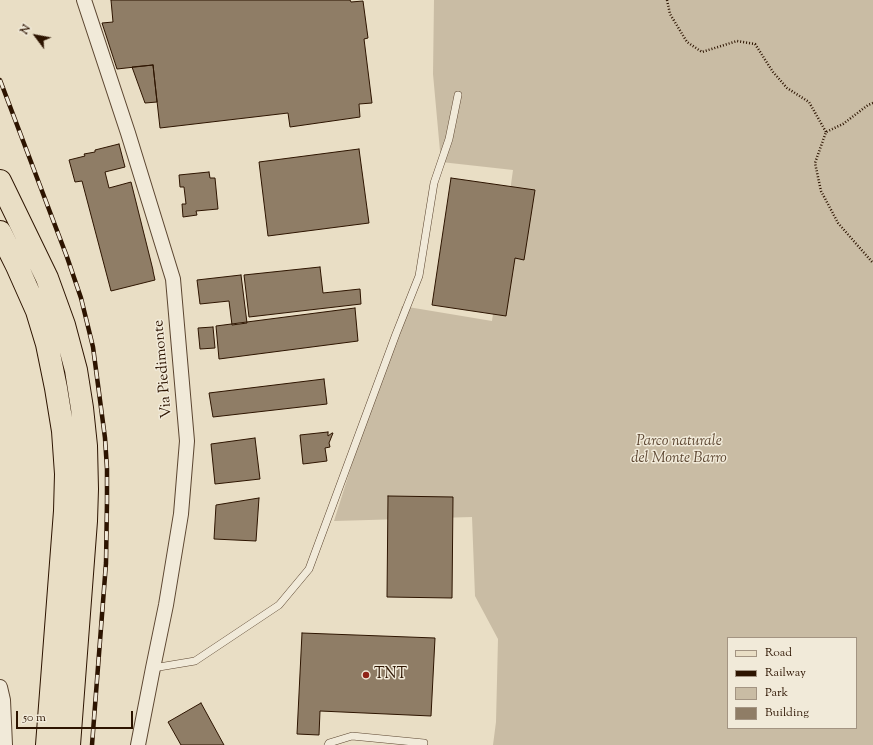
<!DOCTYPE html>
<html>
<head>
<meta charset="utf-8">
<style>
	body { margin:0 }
	#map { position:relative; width:873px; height:745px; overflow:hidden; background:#e9dec5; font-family:"Sorts Mill Goudy",serif }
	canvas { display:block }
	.legend { position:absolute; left:727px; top:637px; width:130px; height:92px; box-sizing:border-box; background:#f1ead9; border:1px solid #a39482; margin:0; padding:5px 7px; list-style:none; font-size:12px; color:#2d1400 }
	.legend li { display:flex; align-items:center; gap:8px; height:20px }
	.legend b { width:20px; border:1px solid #a39482 }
	.north { position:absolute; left:16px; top:16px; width:40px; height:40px; -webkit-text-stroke:3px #f1ead9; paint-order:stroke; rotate:302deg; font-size:11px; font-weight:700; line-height:16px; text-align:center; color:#2d1400 }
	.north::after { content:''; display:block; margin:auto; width:14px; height:18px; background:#2d1400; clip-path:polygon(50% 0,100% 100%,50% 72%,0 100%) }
	.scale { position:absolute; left:16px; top:711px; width:117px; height:18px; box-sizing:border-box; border:2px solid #2d1400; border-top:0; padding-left:5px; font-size:12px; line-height:14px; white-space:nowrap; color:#2d1400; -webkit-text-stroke:3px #f1ead9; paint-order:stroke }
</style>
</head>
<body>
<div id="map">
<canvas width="873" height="745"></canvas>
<ul class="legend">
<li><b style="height:5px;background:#e9dec5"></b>Road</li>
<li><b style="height:5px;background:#2d1400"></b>Railway</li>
<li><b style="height:11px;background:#c9bca4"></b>Park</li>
<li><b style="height:11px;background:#8f7d66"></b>Building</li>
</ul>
<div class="north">N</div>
<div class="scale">50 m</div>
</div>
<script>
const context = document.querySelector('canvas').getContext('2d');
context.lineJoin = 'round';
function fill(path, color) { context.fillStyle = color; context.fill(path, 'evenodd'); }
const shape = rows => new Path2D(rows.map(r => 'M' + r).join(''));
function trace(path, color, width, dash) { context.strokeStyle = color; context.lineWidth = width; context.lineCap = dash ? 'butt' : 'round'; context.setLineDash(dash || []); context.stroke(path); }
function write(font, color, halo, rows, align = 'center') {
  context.font = font + ' "Sorts Mill Goudy",serif'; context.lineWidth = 3; context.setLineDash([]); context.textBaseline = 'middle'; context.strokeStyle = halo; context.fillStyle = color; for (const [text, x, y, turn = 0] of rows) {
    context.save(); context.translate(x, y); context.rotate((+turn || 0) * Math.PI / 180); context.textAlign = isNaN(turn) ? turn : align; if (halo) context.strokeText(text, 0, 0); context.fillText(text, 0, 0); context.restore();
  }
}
fill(shape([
	[434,0,873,0,873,745,493,745,496,722,498,639,475,596,472,517,334,521,402,306,492,321,513,170,441,162,433,74],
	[728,638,856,638,856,728,728,728]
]), '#c9bca4');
const building = shape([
	[111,0,350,0,351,2,363,1,368,38,364,39,372,103,359,104,360,117,290,127,288,113,160,128,153,65,117,69,102,23,113,22,111,0],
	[153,65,157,102,145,103,132,67,153,65],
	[119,144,125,167,105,172,109,188,131,182,153,270,153,271,155,280,111,291,82,181,75,182,69,160,85,156,84,154,95,152,95,150,119,144],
	[359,149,369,223,268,236,259,162,359,149],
	[209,172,210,178,215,178,218,209,196,211,197,215,183,217,182,204,186,204,184,187,180,187,179,175,209,172],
	[451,178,535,190,524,260,515,258,506,316,432,305,451,178],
	[320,267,323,293,360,289,361,304,249,317,244,275,320,267],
	[241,275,247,323,232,325,229,301,200,304,197,280,241,275],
	[355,308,358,341,219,359,216,326,355,308],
	[213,327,215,348,200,349,198,328,213,327],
	[324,379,327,404,213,417,209,393,324,379],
	[328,432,328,436,332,433,333,433,329,443,330,447,325,448,327,461,303,464,300,435,328,432],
	[255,438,260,479,215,484,211,444,255,438],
	[388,496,453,497,452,598,387,597,388,496],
	[259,498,256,541,214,539,216,505,259,498],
	[302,633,435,638,431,716,320,711,319,735,297,734,302,633],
	[201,703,224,745,181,745,168,722,201,703]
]);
fill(building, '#8f7d66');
trace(building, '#2d1400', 1);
const service = shape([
	[153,668,195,661,279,605,309,569,396,334,419,276,434,183,449,139,458,95],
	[328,745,329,743,352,736,424,743]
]);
const minor = shape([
	[84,0,128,133,173,279,187,441,181,514,166,605,153,668,138,745],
	[0,687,3,700,5,745]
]);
const primary = shape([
	[0,181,47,278,64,325,76,370,82,408,86,446,87,489,86,521,69,745],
	[0,232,17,266,37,311,47,344,56,388,63,431,66,474,65,511,47,745]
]);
trace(service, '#5c4631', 8);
trace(minor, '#5c4631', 16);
trace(primary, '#2d1400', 24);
trace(shape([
	[667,0,670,14,687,42,702,52,737,41,755,44,773,72,787,88,809,102,826,132],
	[873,103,868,105,843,124,826,132,815,163,821,191,838,223,873,263]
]), '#2d1400', 2.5, [1, 2]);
trace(service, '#f1ead9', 7);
trace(minor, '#f1ead9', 14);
trace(primary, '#e9dec5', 22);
const rail = shape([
	[0,80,67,257,81,298,93,347,105,438,107,469,107,501,106,563,92,745]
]);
trace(rail, '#2d1400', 4.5);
trace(rail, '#f1ead9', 3, [9]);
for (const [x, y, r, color] of [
	[366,675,4,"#8f2418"]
]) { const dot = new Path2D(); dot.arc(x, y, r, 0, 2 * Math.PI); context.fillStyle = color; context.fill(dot); trace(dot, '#f1ead9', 1.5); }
write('15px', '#2d1400', '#f1ead9', [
	["Via Piedimonte",164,369,-95]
]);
write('italic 15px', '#5c4631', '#f1ead9', [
	["Parco naturale",679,442],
	["del Monte Barro",679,459]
]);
write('15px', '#2d1400', '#f1ead9', [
	["TNT",374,675]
], 'left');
</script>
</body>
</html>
